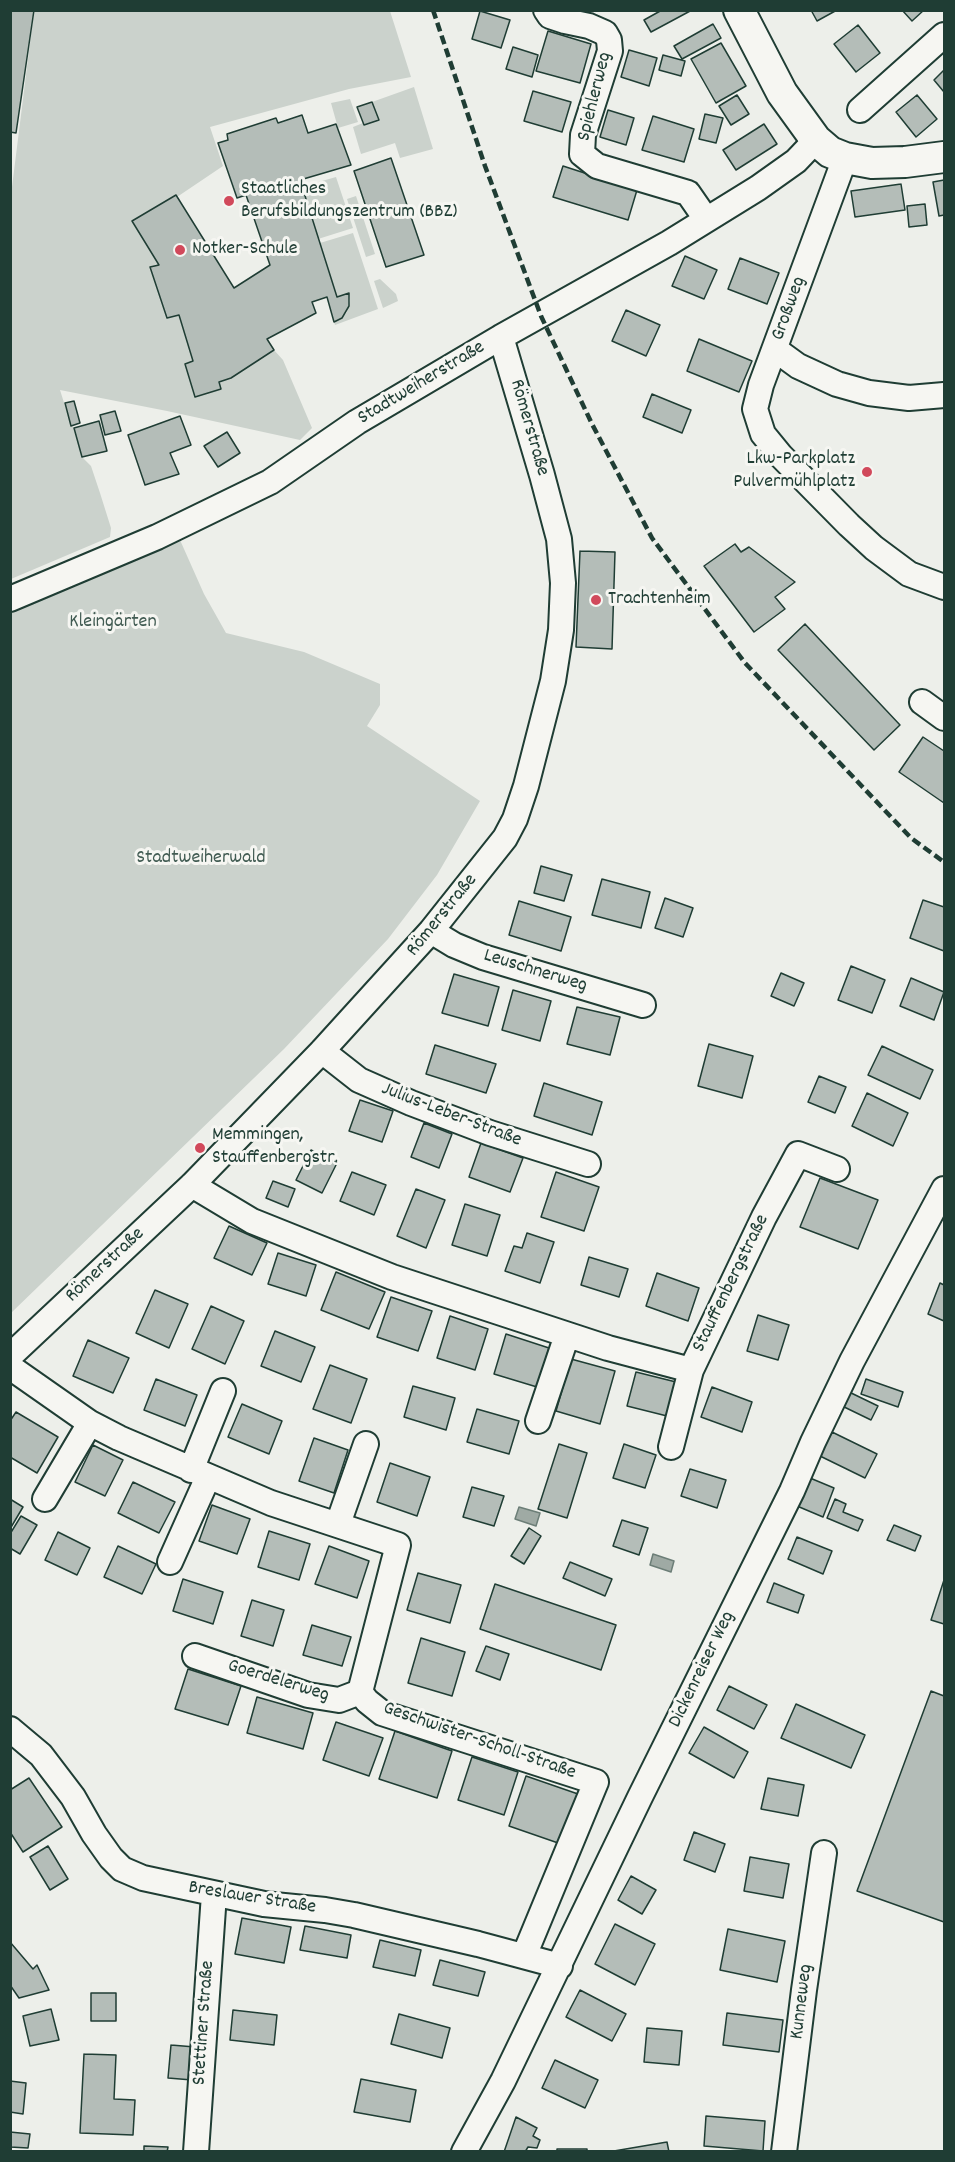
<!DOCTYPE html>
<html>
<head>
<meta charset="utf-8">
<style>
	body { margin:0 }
	#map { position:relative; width:955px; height:2162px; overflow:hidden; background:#edefea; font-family:Dekko,sans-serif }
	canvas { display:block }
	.frame { position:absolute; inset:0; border:12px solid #1f3d34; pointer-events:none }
</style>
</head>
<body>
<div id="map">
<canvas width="955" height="2162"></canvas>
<div class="frame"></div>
</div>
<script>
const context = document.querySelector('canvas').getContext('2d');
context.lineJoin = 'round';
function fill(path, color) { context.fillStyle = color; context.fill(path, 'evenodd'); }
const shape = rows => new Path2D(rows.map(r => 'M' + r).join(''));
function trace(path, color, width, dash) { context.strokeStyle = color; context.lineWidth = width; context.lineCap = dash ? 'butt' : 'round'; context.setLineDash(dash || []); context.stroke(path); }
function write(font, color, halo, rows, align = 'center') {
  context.font = font + ' Dekko,sans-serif'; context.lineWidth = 6; context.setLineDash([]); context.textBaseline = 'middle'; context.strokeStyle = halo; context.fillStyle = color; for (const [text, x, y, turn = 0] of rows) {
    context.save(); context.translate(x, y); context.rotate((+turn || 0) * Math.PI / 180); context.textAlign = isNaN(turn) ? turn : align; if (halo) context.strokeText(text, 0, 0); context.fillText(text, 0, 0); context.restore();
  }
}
fill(shape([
	[34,11,390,11,411,77,349,89,210,127,223,166,177,197,132,221,159,265,151,267,167,318,179,315,193,361,185,364,195,397,221,389,219,382,274,350,283,360,312,428,300,440,167,411,60,390,71,425,74,428,82,457,91,466,100,493,111,528,110,537,11,579,10,203],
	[414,87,433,149,400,158,395,143,361,154,353,127,363,123,365,125,378,120,372,102],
	[350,99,358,122,338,128,331,103],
	[336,177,353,228,318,239,301,187],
	[356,196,375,254,366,257,347,199],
	[353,233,378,309,335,325,334,322,342,318,347,312,350,300,349,294,337,297,320,243],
	[380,279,396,294,398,301,383,308,374,281],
	[180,540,204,594,226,633,304,652,380,684,380,705,367,726,480,801,437,875,388,939,284,1049,11,1313,11,613]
]), '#cbd2cc');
const water = shape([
	[519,1507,540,1513,536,1526,515,1519,519,1507],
	[653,1554,674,1561,671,1572,650,1565,653,1554]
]);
fill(water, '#9faaa4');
trace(water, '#6c7e77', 1.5);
const building = shape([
	[10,10,34,10,16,133,10,132,10,10],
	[662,10,692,10,651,32,644,20,662,10],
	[811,10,837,10,817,21,811,10],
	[902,10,924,10,912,21,902,10],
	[480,11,510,20,501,48,472,39,480,11],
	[713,24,721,38,682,59,674,46,713,24],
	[858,25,880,53,856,72,834,44,858,25],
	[548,31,591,44,580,83,536,71,548,31],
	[721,43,746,86,716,103,691,59,721,43],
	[513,47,538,55,532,77,506,69,513,47],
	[629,50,657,58,649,86,621,77,629,50],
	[663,55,685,61,681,76,659,70,663,55],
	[944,70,944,92,934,80,944,70],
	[533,91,571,102,562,132,524,121,533,91],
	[737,95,749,114,731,125,719,106,737,95],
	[917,95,937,119,916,137,896,112,917,95],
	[372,102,379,120,364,125,357,107,372,102],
	[608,110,634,118,626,145,600,137,608,110],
	[705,114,723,118,716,143,699,139,705,114],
	[302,115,308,133,336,124,351,165,300,180,337,297,349,293,349,306,342,318,334,322,327,297,312,302,316,313,267,339,274,350,231,378,219,382,221,389,195,397,185,364,193,361,179,315,167,318,150,267,159,265,132,221,176,195,234,288,270,265,246,195,237,198,218,143,228,140,227,134,276,118,278,123,302,115],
	[653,116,694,129,684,162,642,150,653,116],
	[764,124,777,144,736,170,723,150,764,124],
	[391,158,424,255,386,267,354,171,391,158],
	[563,166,637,190,628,220,553,197,563,166],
	[944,180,944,215,939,216,933,182,944,180],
	[901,184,905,210,855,217,851,191,901,184],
	[925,204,927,225,909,227,907,206,925,204],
	[685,256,717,270,704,299,672,286,685,256],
	[740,258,779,273,767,304,728,289,740,258],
	[626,310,660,325,646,356,612,341,626,310],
	[699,339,752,361,739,392,687,371,699,339],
	[652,394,691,410,682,433,643,417,652,394],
	[74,401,80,423,71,426,65,403,74,401],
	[115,411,121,431,105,435,100,415,115,411],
	[180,416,191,445,170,453,179,474,145,485,128,435,180,416],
	[99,421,107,451,82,457,74,428,99,421],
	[227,432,240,453,218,467,204,446,227,432],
	[735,544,741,552,749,547,795,582,775,597,785,609,754,632,704,566,735,544],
	[580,551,615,552,612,649,576,647,580,551],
	[805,624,900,725,874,750,778,650,805,624],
	[923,737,944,751,944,803,899,772,923,737],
	[541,866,572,875,564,901,534,893,541,866],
	[602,879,650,892,641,928,592,915,602,879],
	[665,898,693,908,683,937,655,928,665,898],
	[923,900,944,907,944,951,910,938,923,900],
	[519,901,571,917,561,951,509,935,519,901],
	[851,966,885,980,872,1013,838,1000,851,966],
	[781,973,804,983,794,1006,771,996,781,973],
	[454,974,499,987,488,1026,442,1013,454,974],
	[911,978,944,992,934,1020,900,1006,911,978],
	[513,990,551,1001,540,1041,502,1030,513,990],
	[577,1007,620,1017,610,1055,567,1044,577,1007],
	[709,1044,753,1056,742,1098,698,1086,709,1044],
	[435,1045,496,1064,486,1093,426,1074,435,1045],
	[882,1046,933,1070,920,1099,868,1075,882,1046],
	[819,1076,846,1087,835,1113,808,1102,819,1076],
	[544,1083,602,1102,592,1135,534,1116,544,1083],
	[867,1093,908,1113,893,1146,852,1126,867,1093],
	[360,1100,393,1111,382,1142,349,1131,360,1100],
	[424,1123,452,1134,439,1168,411,1157,424,1123],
	[481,1143,523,1158,510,1192,469,1177,481,1143],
	[311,1150,337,1163,322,1193,296,1180,311,1150],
	[352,1172,386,1185,374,1215,340,1201,352,1172],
	[556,1172,599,1187,584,1231,541,1217,556,1172],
	[820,1178,878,1200,858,1249,800,1227,820,1178],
	[273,1181,295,1189,288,1207,266,1198,273,1181],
	[416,1189,445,1200,426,1248,397,1236,416,1189],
	[465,1204,500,1215,487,1256,452,1245,465,1204],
	[229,1226,267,1243,252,1275,214,1258,229,1226],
	[527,1233,554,1242,540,1283,505,1271,514,1246,522,1248,527,1233],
	[278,1253,316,1265,306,1296,268,1284,278,1253],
	[589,1257,628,1269,619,1297,581,1285,589,1257],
	[336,1272,385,1292,369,1329,321,1310,336,1272],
	[657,1273,699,1288,688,1321,646,1306,657,1273],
	[940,1283,944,1285,944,1321,928,1314,940,1283],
	[155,1290,188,1304,169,1348,136,1333,155,1290],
	[391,1297,432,1311,418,1351,377,1337,391,1297],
	[211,1306,244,1321,225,1364,192,1349,211,1306],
	[758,1315,789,1325,778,1360,747,1351,758,1315],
	[450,1316,488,1329,475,1370,437,1358,450,1316],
	[275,1331,315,1347,301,1382,261,1366,275,1331],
	[506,1334,549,1348,537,1387,494,1374,506,1334],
	[88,1340,129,1358,113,1393,73,1376,88,1340],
	[571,1359,615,1371,600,1424,556,1411,571,1359],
	[330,1365,367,1379,351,1423,313,1409,330,1365],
	[636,1372,676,1382,667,1416,627,1406,636,1372],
	[156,1379,197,1395,185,1426,144,1410,156,1379],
	[866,1379,903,1392,898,1407,861,1394,866,1379],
	[413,1386,455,1398,446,1430,404,1417,413,1386],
	[712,1387,752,1402,742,1432,701,1417,712,1387],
	[845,1390,878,1406,871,1420,838,1404,845,1390],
	[242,1404,282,1421,269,1454,228,1437,242,1404],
	[477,1409,519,1421,509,1454,467,1442,477,1409],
	[16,1412,58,1437,37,1473,10,1457,10,1421,16,1412],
	[832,1432,877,1454,865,1478,820,1456,832,1432],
	[314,1438,348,1450,334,1493,299,1481,314,1438],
	[559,1444,587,1453,567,1518,538,1509,559,1444],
	[624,1444,656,1455,645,1488,613,1478,624,1444],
	[93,1445,123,1460,105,1496,75,1482,93,1445],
	[390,1463,430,1477,417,1516,377,1502,390,1463],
	[690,1469,726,1480,717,1508,681,1496,690,1469],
	[810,1478,834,1488,823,1517,797,1506,810,1478],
	[133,1482,175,1502,159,1533,118,1513,133,1482],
	[472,1487,504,1496,494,1526,463,1517,472,1487],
	[10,1499,23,1507,10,1529,10,1499],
	[835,1499,846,1504,843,1512,863,1520,858,1531,827,1518,835,1499],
	[212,1505,250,1519,237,1554,199,1541,212,1505],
	[21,1516,37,1525,20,1554,10,1548,10,1534,21,1516],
	[622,1520,648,1528,639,1555,613,1546,622,1520],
	[894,1525,921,1536,915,1551,887,1540,894,1525],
	[529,1528,541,1536,524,1564,511,1556,529,1528],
	[269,1531,310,1544,299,1580,258,1567,269,1531],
	[58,1532,90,1548,77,1575,45,1560,58,1532],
	[797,1537,832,1551,823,1574,788,1559,797,1537],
	[118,1546,156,1564,142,1594,104,1577,118,1546],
	[329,1546,369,1561,357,1598,315,1584,329,1546],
	[570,1562,612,1579,605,1596,563,1578,570,1562],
	[418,1573,461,1585,450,1623,407,1610,418,1573],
	[183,1579,223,1592,213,1624,173,1611,183,1579],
	[944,1580,944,1624,931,1620,944,1580],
	[774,1583,804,1595,798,1613,767,1602,774,1583],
	[495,1584,616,1625,601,1670,480,1629,495,1584],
	[252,1600,284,1610,273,1646,241,1636,252,1600],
	[312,1625,351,1637,342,1666,303,1655,312,1625],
	[421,1638,465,1652,452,1696,408,1683,421,1638],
	[486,1646,509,1654,500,1680,476,1671,486,1646],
	[188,1669,241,1686,228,1725,175,1709,188,1669],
	[729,1686,767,1705,754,1729,717,1710,729,1686],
	[931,1691,944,1696,944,1922,857,1891,931,1691],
	[257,1697,313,1713,303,1749,247,1733,257,1697],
	[796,1704,865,1735,851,1768,781,1738,796,1704],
	[336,1722,383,1738,369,1776,323,1760,336,1722],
	[704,1727,748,1752,734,1778,689,1753,704,1727],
	[395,1731,452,1751,437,1798,379,1779,395,1731],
	[472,1757,518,1772,504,1815,458,1800,472,1757],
	[526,1776,578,1794,561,1844,509,1826,526,1776],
	[29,1778,62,1827,23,1852,10,1832,10,1790,29,1778],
	[768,1778,804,1785,798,1816,761,1809,768,1778],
	[694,1832,725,1844,715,1872,684,1860,694,1832],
	[48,1846,68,1879,50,1890,30,1857,48,1846],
	[750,1857,789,1864,783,1898,744,1891,750,1857],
	[631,1876,656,1890,642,1914,618,1900,631,1876],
	[242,1918,291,1927,284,1963,235,1954,242,1918],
	[615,1924,655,1944,635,1985,595,1964,615,1924],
	[305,1926,351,1935,347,1958,300,1950,305,1926],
	[728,1929,785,1941,777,1982,720,1970,728,1929],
	[380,1940,421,1950,415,1976,373,1967,380,1940],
	[10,1942,33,1969,37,1965,49,1990,19,1998,10,1985,10,1942],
	[440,1960,485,1972,478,1996,433,1985,440,1960],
	[580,1990,626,2014,612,2041,566,2017,580,1990],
	[91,1993,116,1993,116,2021,91,2021,91,1993],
	[51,2009,59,2040,30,2046,23,2016,51,2009],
	[233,2010,277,2015,274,2045,230,2040,233,2010],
	[727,2013,783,2020,779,2052,723,2045,727,2013],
	[399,2014,450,2028,442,2058,391,2044,399,2014],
	[647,2028,682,2031,679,2065,644,2062,647,2028],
	[171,2045,195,2047,192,2080,168,2078,171,2045],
	[84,2054,116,2055,114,2099,135,2100,133,2135,80,2133,84,2054],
	[555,2060,598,2080,585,2108,542,2088,555,2060],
	[361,2079,416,2090,410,2122,354,2112,361,2079],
	[10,2081,26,2083,23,2114,10,2112,10,2081],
	[706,2116,765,2121,763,2151,704,2146,706,2116],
	[516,2117,537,2128,533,2136,540,2140,537,2148,528,2147,525,2152,504,2152,516,2117],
	[10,2132,30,2134,28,2148,10,2147,10,2132],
	[667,2142,669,2152,608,2152,667,2142],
	[144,2146,168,2147,167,2152,144,2152,144,2146],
	[557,2149,587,2149,587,2152,557,2152,557,2149]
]);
fill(building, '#b4bdb8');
trace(building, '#1f3d34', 1.5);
const minor = shape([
	[546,10,550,16,565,21,589,26,605,33,609,40,610,51,583,135,582,154,597,166,688,193,706,219],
	[860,110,944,35],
	[845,158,761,385,755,409,763,434,781,456,849,525,874,548,909,574,944,587],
	[776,350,798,366,837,384,869,393,909,398,944,395],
	[10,599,157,537,270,482,357,422,501,337,669,243,758,188,796,161,816,140],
	[922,702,944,718],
	[431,931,454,945,483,957,643,1005],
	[322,1051,359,1080,411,1103,490,1133,588,1164],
	[192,1185,252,1221,392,1277,608,1348,691,1370,764,1217,798,1154,837,1169],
	[10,1356,192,1185,322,1051,431,931,505,838,515,819,526,786,553,681,561,630,563,583,559,539,542,475,501,337],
	[10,1367,90,1423,119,1438,271,1503,398,1545,360,1692,367,1701,382,1713,596,1782,524,1956],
	[538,1421,567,1335],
	[671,1447,691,1370],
	[191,1470,223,1391],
	[45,1499,90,1423],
	[338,1524,366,1444],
	[170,1562,208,1477],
	[195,1656,308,1695,339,1700,360,1692],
	[10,1729,41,1755,73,1797,94,1834,111,1858,122,1869,143,1878,264,1904,325,1910,354,1915,478,1944,560,1966],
	[196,2152,214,1894],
	[464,2152,503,2081,640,1797,792,1491,813,1442,852,1361,944,1189],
	[784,2152,804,1990,824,1853]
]);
const major = shape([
	[739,10,782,93,816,140,830,152,845,158,872,163,905,162,944,157]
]);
trace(minor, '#1f3d34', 28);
trace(major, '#1f3d34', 34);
trace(minor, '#f6f6f2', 24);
trace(major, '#f6f6f2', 30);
trace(shape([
	[433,10,485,166,541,316,592,424,652,538,745,663,911,838,944,862]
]), '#1f3d34', 4.5, [9, 4.5]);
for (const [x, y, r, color] of [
	[229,201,6,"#d1495b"],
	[180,250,6,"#d1495b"],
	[867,472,6,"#d1495b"],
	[596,600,6,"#d1495b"],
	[200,1148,6,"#d1495b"]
]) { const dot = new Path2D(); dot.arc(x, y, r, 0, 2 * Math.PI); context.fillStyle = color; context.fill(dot); trace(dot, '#f6f6f2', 2); }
write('20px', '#1f3d34', '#f6f6f2', [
	["Spiehlerweg",596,97,-76],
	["Großweg",790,309,-70],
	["Stadtweiherstraße",422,384,-31],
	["Römerstraße",528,428,74],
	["Römerstraße",443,916,-51],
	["Leuschnerweg",535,972,17],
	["Julius-Leber-Straße",451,1116,21],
	["Römerstraße",106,1266,-43],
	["Stauffenbergstraße",732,1284,-64],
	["Dickenreiser Weg",703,1670,-64],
	["Goerdelerweg",278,1682,17],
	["Geschwister-Scholl-Straße",479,1742,19],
	["Breslauer Straße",252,1899,9],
	["Kunneweg",803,2002,-83],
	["Stettiner Straße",205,2023,-86]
]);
write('20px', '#1f3d34', '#f6f6f2', [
	["Staatliches",241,190],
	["Berufsbildungszentrum (BBZ)",241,213],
	["Notker-Schule",192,250],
	["Lkw-Parkplatz",855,460,"right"],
	["Pulvermühlplatz",855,483,"right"],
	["Trachtenheim",608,600],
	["Memmingen,",212,1136],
	["Stauffenbergstr.",212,1159]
], 'left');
write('20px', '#415b52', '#f6f6f2', [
	["Kleingärten",113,623],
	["Stadtweiherwald",201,859]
]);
</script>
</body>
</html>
